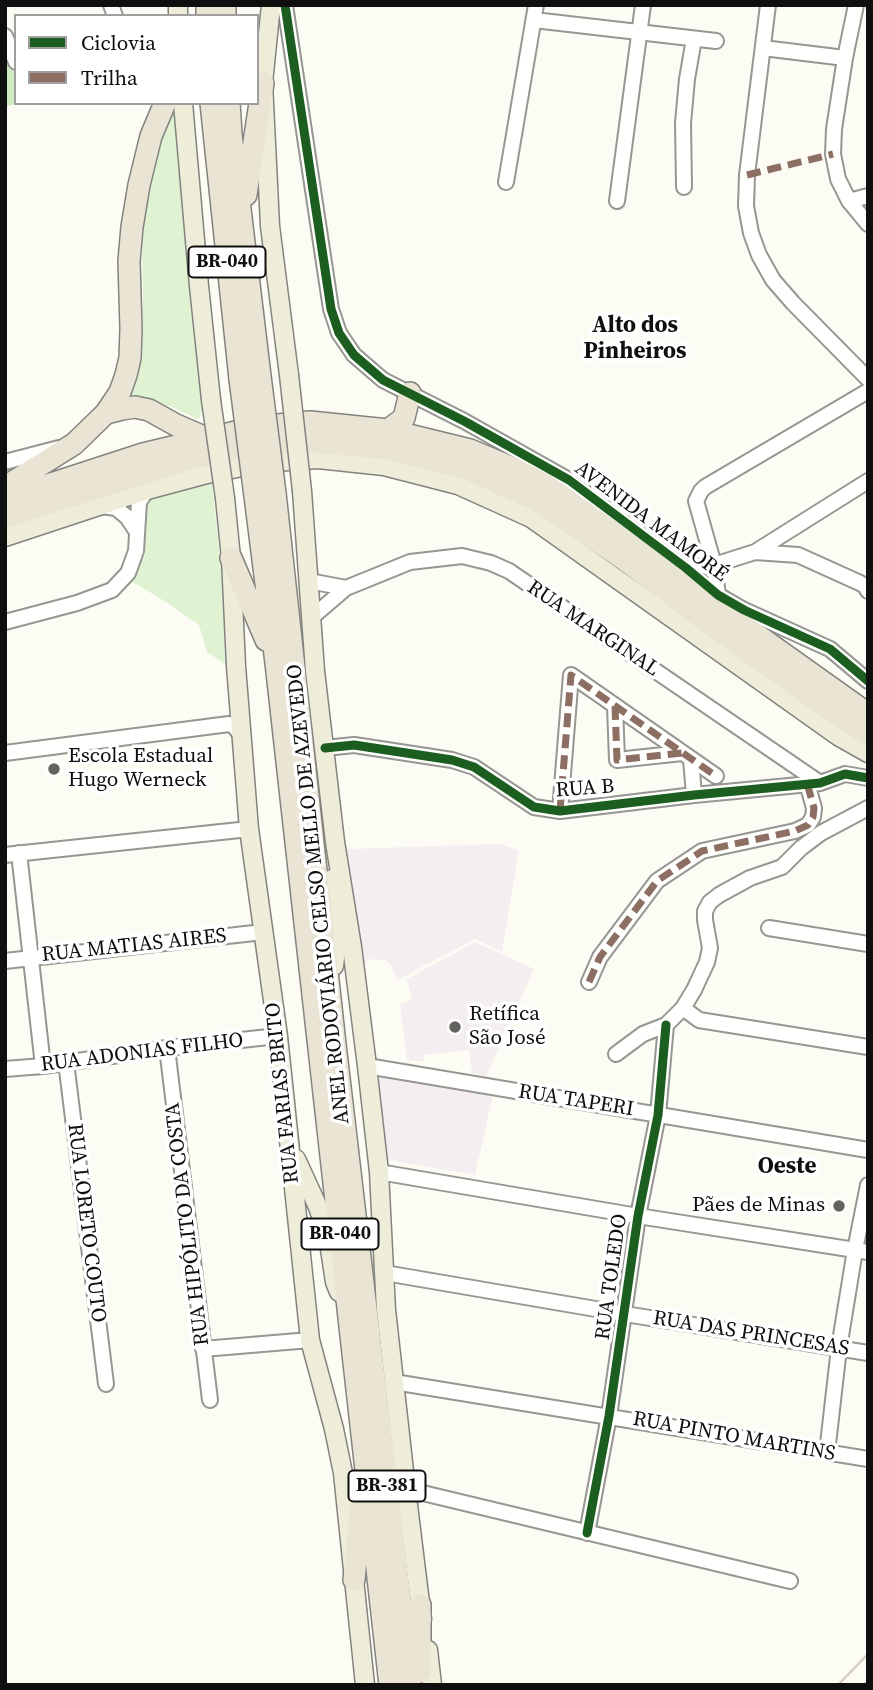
<!DOCTYPE html>
<html>
<head>
<meta charset="utf-8">
<style>
	body { margin:0 }
	#map { position:relative; width:873px; height:1690px; overflow:hidden; background:#fcfcf4; font-family:"Source Serif 4",serif }
	canvas { display:block }
	.frame { position:absolute; inset:0; border:7px solid #0f0f0f; pointer-events:none }
	.legend { position:absolute; left:14px; top:14px; width:245px; height:91px; box-sizing:border-box; background:#fff; border:2px solid #9f9f9f; margin:0; padding:9px 12px; list-style:none; font-size:21px; color:#0f0f0f }
	.legend li { display:flex; align-items:center; gap:14px; height:35px }
	.legend b { width:35px; border:2px solid #9f9f9f }
</style>
</head>
<body>
<div id="map">
<canvas width="873" height="1690"></canvas>
<div class="frame"></div>
<ul class="legend">
<li><b style="height:9px;background:#1b5e20"></b>Ciclovia</li>
<li><b style="height:9px;background:#8d6e63"></b>Trilha</li>
</ul>
</div>
<script>
const context = document.querySelector('canvas').getContext('2d');
context.lineJoin = 'round';
function fill(path, color) { context.fillStyle = color; context.fill(path, 'evenodd'); }
const shape = rows => new Path2D(rows.map(r => 'M' + r).join(''));
function trace(path, color, width, dash) { context.strokeStyle = color; context.lineWidth = width; context.lineCap = dash ? 'butt' : 'round'; context.setLineDash(dash || []); context.stroke(path); }
function write(font, color, halo, rows, align = 'center') {
  context.font = font + ' "Source Serif 4",serif'; context.lineWidth = 7; context.setLineDash([]); context.textBaseline = 'middle'; context.strokeStyle = halo; context.fillStyle = color; for (const [text, x, y, turn = 0] of rows) {
    context.save(); context.translate(x, y); context.rotate((+turn || 0) * Math.PI / 180); context.textAlign = isNaN(turn) ? turn : align; if (halo) context.strokeText(text, 0, 0); context.fillText(text, 0, 0); context.restore();
  }
}
fill(shape([
	[500,844,519,850,502,952,475,939,397,980,392,966,385,960,373,959,361,964,347,849],
	[475,942,534,969,486,1076,472,1073,469,1050,423,1055,424,1061,407,1061,400,1004,412,1000,407,979],
	[377,1077,493,1095,475,1175,388,1160]
]), '#f4eef0');
fill(shape([
	[169,103,180,103,210,384,199,420,174,408,153,400,128,397,115,400,140,365,143,301,142,222,158,137],
	[212,481,222,579,225,664,207,652,199,625,166,602,131,581,145,555,144,523,150,496]
]), '#dff3d3');
fill(shape([
	[5,50,16,77,17,103,5,107]
]), '#cdeac1');
const minor = shape([
	[111,5,115,16],
	[285,5,331,309,339,333,354,355,383,380,464,421,569,480,686,568,718,595,744,610,830,649,868,681],
	[768,5,747,175,746,206,751,233,759,255,773,280,793,303,868,379],
	[856,5,845,58,834,129,833,154,838,179,849,201,868,224],
	[534,20,716,41],
	[5,36,16,62],
	[763,48,845,58],
	[506,182,536,5],
	[684,187,683,123,687,79,694,39],
	[617,201,643,5],
	[849,201,868,196],
	[5,462,59,448],
	[101,506,116,508,127,517,137,532],
	[755,552,798,555,860,583,865,586,868,591],
	[686,568,714,565,755,552,868,481],
	[309,581,346,588],
	[718,595,714,565,696,501,701,491,705,487,868,391],
	[311,618,346,588,410,562,462,556,491,563,509,571,820,783],
	[5,622,77,603,112,590,128,573,136,551,139,502,147,490],
	[615,706,617,760,682,753],
	[325,748,354,745,452,760,474,767,534,807,560,811,694,795,820,783,845,774,868,778],
	[5,753,229,724,234,726,242,737],
	[691,759,694,795],
	[560,811,571,675,716,776],
	[19,853,43,1066],
	[5,855,249,829],
	[769,928,868,944],
	[5,961,263,932],
	[589,982,600,957,657,881,702,851,795,831,808,825,813,817,814,808,807,783],
	[683,1008,699,1020,868,1047],
	[167,1048,210,1400],
	[616,1054,643,1034,666,1025,683,1008,694,990,707,962,710,948,705,920,705,911,710,902,719,895,750,878,782,867,801,848,821,833,868,808],
	[66,1062,106,1384],
	[367,1066,868,1150],
	[5,1069,43,1066,167,1048,278,1036],
	[379,1172,638,1216,868,1252],
	[385,1273,625,1314,868,1353],
	[203,1349,310,1340],
	[394,1382,868,1459],
	[827,1453,839,1348,855,1250,868,1185],
	[406,1489,790,1581],
	[587,1533,609,1416,638,1216,658,1115,666,1025]
]);
const major = shape([
	[178,5,178,16],
	[271,5,263,83,270,226,289,375],
	[183,103,199,286,211,400],
	[302,491,315,671,335,842,352,947,367,1066,379,1172,386,1310,406,1489,422,1619],
	[225,498,231,558,236,666,249,829,278,1036,310,1340,334,1429,343,1473,365,1685],
	[5,537,147,490,203,475,261,463,318,459,384,466,458,485,531,518,838,736,868,753],
	[332,879,335,958,334,966],
	[296,1159,318,1207,328,1236,335,1282,339,1292],
	[428,1650,432,1685]
]);
const highway = shape([
	[225,5,225,16],
	[207,16,207,5],
	[211,103,240,379],
	[229,103,231,134,260,376],
	[246,195,263,83],
	[106,413,122,409,135,407,149,410,176,425,206,438],
	[388,430,404,418,410,393],
	[5,487,74,444,106,413,120,392,126,375,130,358,131,329,129,261,132,227,139,185,151,136,165,103],
	[275,493,335,1044,410,1685],
	[255,496,276,663,390,1685],
	[5,499,143,454,257,427,310,422,388,430,470,450,508,466,545,484,868,714],
	[5,517,200,456,259,445,314,442,386,449,464,468,538,501,625,560,719,631,844,720,868,734],
	[231,558,266,640],
	[354,1580,361,1505],
	[420,1605,420,1672]
]);
trace(minor, '#969692', 18);
trace(major, '#83837f', 21);
trace(highway, '#83837f', 24);
trace(minor, '#fffffd', 14);
trace(major, '#ededda', 18);
trace(highway, '#eae4d5', 21);
trace(shape([
	[838,1685,868,1654],
	[864,1685,868,1681]
]), '#d8c9c4', 2.5);
const majorBridge = shape([
	[289,375,302,491],
	[211,400,225,498]
]);
const highwayBridge = shape([
	[260,376,275,493],
	[240,379,255,496]
]);
trace(majorBridge, '#83837f', 21, []);
trace(highwayBridge, '#83837f', 24, []);
trace(majorBridge, '#ededda', 18);
trace(highwayBridge, '#eae4d5', 21);
trace(shape([
	[747,175,833,154],
	[615,706,617,760,682,753],
	[560,811,571,675,716,776],
	[589,982,600,957,657,881,702,851,795,831,808,825,813,817,814,808,807,783]
]), '#8d6e63', 7, [14, 7]);
trace(shape([
	[285,5,331,309,339,333,354,355,383,380,464,421,569,480,686,568,718,595,744,610,830,649,868,681],
	[325,748,354,745,452,760,474,767,534,807,560,811,694,795,820,783,845,774,868,778],
	[587,1533,609,1416,638,1216,658,1115,666,1025]
]), '#1b5e20', 9);
for (const [x, y, r, color] of [
	[54,769,7,"#62625f"],
	[455,1027,7,"#62625f"],
	[839,1206,7,"#62625f"]
]) { const dot = new Path2D(); dot.arc(x, y, r, 0, 2 * Math.PI); context.fillStyle = color; context.fill(dot); trace(dot, '#fff', 2.5); }
for (const [x, y, w] of [
	[227,262,77],
	[340,1234,77],
	[387,1486,77]
]) { const box = new Path2D(); box.roundRect(x - w / 2, y - 15.5, w, 31, 5); context.fillStyle = '#fff'; context.fill(box); trace(box, '#0f0f0f', 2); }
write('bold 19px', '#0f0f0f', null, [
	["BR-040",227,262],
	["BR-040",340,1234],
	["BR-381",387,1486]
]);
write('21px', '#0f0f0f', '#fff', [
	["AVENIDA MAMORÉ",651,522,37],
	["RUA MARGINAL",593,629,34],
	["RUA B",585,789,-4],
	["ANEL RODOVIÁRIO CELSO MELLO DE AZEVEDO",319,894,-96],
	["RUA MATIAS AIRES",134,946,-6],
	["RUA ADONIAS FILHO",142,1053,-7],
	["RUA FARIAS BRITO",283,1093,-96],
	["RUA TAPERI",576,1101,9],
	["RUA LORETO COUTO",86,1223,83],
	["RUA HIPÓLITO DA COSTA",188,1224,-97],
	["RUA TOLEDO",612,1277,-82],
	["RUA DAS PRINCESAS",751,1334,9],
	["RUA PINTO MARTINS",734,1437,10]
]);
write('21px', '#0f0f0f', '#fff', [
	["Escola Estadual",68,757],
	["Hugo Werneck",68,781],
	["Retífica",469,1015],
	["São José",469,1039],
	["Pães de Minas",825,1206,"right"]
], 'left');
write('bold 23px', '#0f0f0f', '#fff', [
	["Alto dos",635,326],
	["Pinheiros",635,352],
	["Oeste",787,1167]
]);
</script>
</body>
</html>
